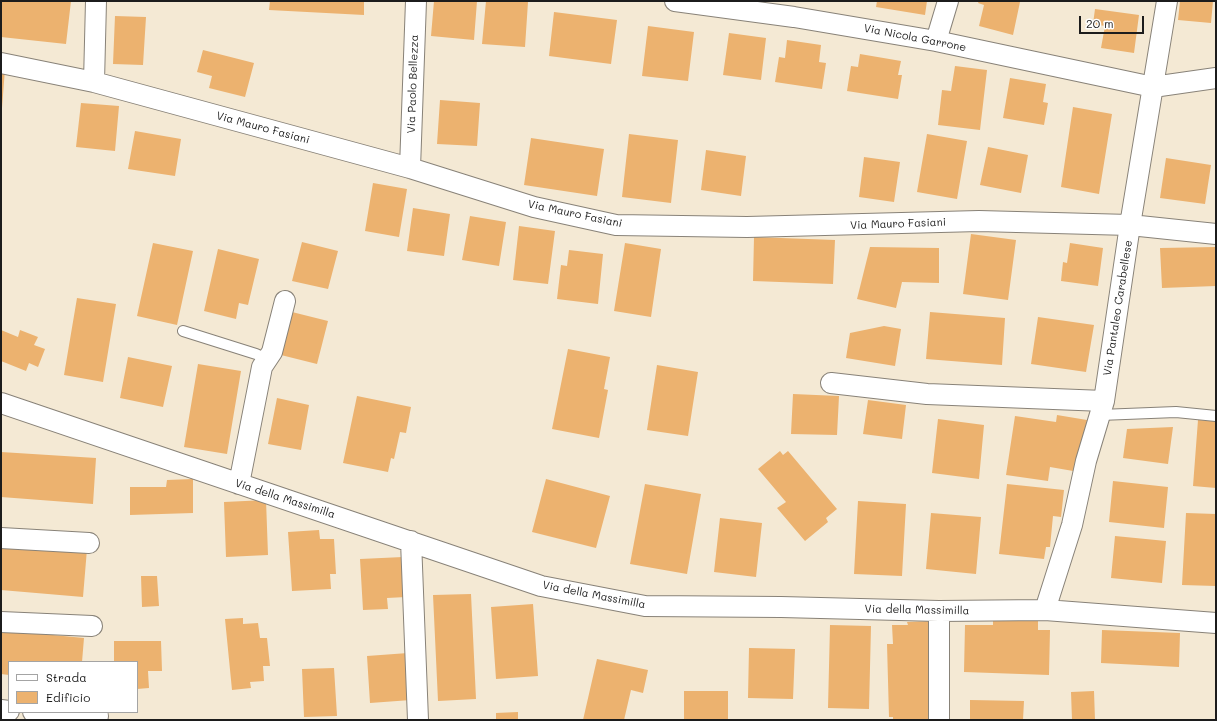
<!DOCTYPE html>
<html>
<head>
<meta charset="utf-8">
<style>
	body { margin:0 }
	#map { position:relative; width:1217px; height:721px; overflow:hidden; background:#f4e9d4; font-family:Mali,sans-serif }
	canvas { display:block }
	.frame { position:absolute; inset:0; border:2px solid #1c1c1c; pointer-events:none }
	.legend { position:absolute; left:8px; top:661px; width:130px; height:52px; box-sizing:border-box; background:#fff; border:1px solid #a4a4a4; margin:0; padding:5px 7px; list-style:none; font-size:12px; color:#1c1c1c }
	.legend li { display:flex; align-items:center; gap:8px; height:20px }
	.legend b { width:20px; border:1px solid #a4a4a4 }
	.scale { position:absolute; left:1079px; top:16px; width:65px; height:18px; box-sizing:border-box; border:2px solid #1c1c1c; border-top:0; padding-left:5px; font-size:12px; line-height:14px; white-space:nowrap; color:#1c1c1c; -webkit-text-stroke:3px #fff; paint-order:stroke }
</style>
</head>
<body>
<div id="map">
<canvas width="1217" height="721"></canvas>
<div class="frame"></div>
<ul class="legend">
<li><b style="height:5px;background:#fff"></b>Strada</li>
<li><b style="height:11px;background:#ecb26f"></b>Edificio</li>
</ul>
<div class="scale">20 m</div>
</div>
<script>
const context = document.querySelector('canvas').getContext('2d');
context.lineJoin = 'round';
function fill(path, color) { context.fillStyle = color; context.fill(path, 'evenodd'); }
const shape = rows => new Path2D(rows.map(r => 'M' + r).join(''));
function trace(path, color, width, dash) { context.strokeStyle = color; context.lineWidth = width; context.lineCap = dash ? 'butt' : 'round'; context.setLineDash(dash || []); context.stroke(path); }
function write(font, color, halo, rows, align = 'center') {
  context.font = font + ' Mali,sans-serif'; context.lineWidth = 4; context.setLineDash([]); context.textBaseline = 'middle'; context.strokeStyle = halo; context.fillStyle = color; for (const [text, x, y, turn = 0] of rows) {
    context.save(); context.translate(x, y); context.rotate((+turn || 0) * Math.PI / 180); context.textAlign = isNaN(turn) ? turn : align; if (halo) context.strokeText(text, 0, 0); context.fillText(text, 0, 0); context.restore();
  }
}
fill(shape([
	[1,1,71,1,66,44,1,37],
	[270,1,364,1,364,15,269,10],
	[434,1,477,1,474,40,431,36],
	[486,1,528,2,525,47,482,44],
	[877,1,927,1,925,15,876,7],
	[979,1,1015,1,1020,2,1013,35,979,26,984,5,978,3],
	[1180,1,1213,1,1211,23,1178,20],
	[1095,9,1139,15,1134,53,1101,48,1105,26,1093,24],
	[554,12,617,20,611,64,549,56],
	[115,16,146,17,143,65,113,64],
	[648,26,694,32,688,81,642,76],
	[729,33,766,38,761,80,723,75],
	[787,40,821,45,819,62,826,63,822,89,775,82,779,57,785,58],
	[203,50,254,63,245,97,209,88,212,76,197,72],
	[860,54,901,61,898,75,902,75,898,99,847,91,851,66,858,67],
	[955,66,987,70,980,130,938,125,942,90,951,91],
	[1,69,5,69,2,108,1,108],
	[1010,78,1046,84,1043,102,1048,103,1044,125,1003,118],
	[440,100,480,103,477,146,437,144],
	[81,103,119,106,115,151,76,147],
	[1073,107,1112,114,1099,194,1061,187],
	[135,131,181,139,175,176,128,169],
	[629,134,678,140,671,203,622,197],
	[927,134,967,141,957,199,917,192],
	[531,138,604,149,597,196,524,185],
	[988,147,1028,155,1021,193,980,185],
	[706,150,746,156,741,196,701,190],
	[864,157,900,162,894,202,859,197],
	[1166,158,1211,165,1205,204,1160,198],
	[373,183,407,189,399,237,365,231],
	[413,208,450,214,444,256,407,251],
	[470,216,506,222,499,266,462,260],
	[519,226,555,231,548,284,513,280],
	[971,234,1016,240,1008,300,963,294],
	[754,237,835,240,833,284,753,281],
	[302,242,338,251,328,289,292,281],
	[153,243,193,251,177,325,137,316],
	[625,243,661,249,651,317,614,311],
	[1070,243,1103,248,1098,286,1061,281,1063,262,1067,263],
	[870,247,939,248,939,283,902,282,896,308,857,299],
	[1216,247,1216,286,1162,288,1160,248],
	[218,249,259,259,248,305,239,303,236,319,204,311],
	[569,250,603,254,598,304,557,299,561,265,567,266],
	[77,298,116,304,103,382,64,375],
	[292,312,328,321,317,364,281,355],
	[930,312,1005,318,1002,365,926,359],
	[1038,317,1094,325,1086,372,1031,364],
	[884,326,901,329,895,366,846,358,850,333],
	[1,330,18,337,20,330,38,337,34,345,45,349,38,367,29,363,26,371,1,361],
	[568,349,610,357,604,389,608,390,599,438,552,429],
	[128,357,172,366,163,407,120,398],
	[198,364,241,371,227,454,184,447],
	[657,365,698,372,688,436,647,430],
	[793,394,839,396,837,435,791,434],
	[357,396,411,407,406,433,400,432,394,459,391,458,388,472,343,463],
	[277,398,309,405,301,450,268,444],
	[868,400,906,405,902,439,863,434],
	[1057,415,1087,420,1079,472,1050,467,1048,481,1006,475,1015,416,1056,422],
	[938,419,984,425,979,479,932,473],
	[1198,420,1216,421,1216,488,1193,486],
	[1173,427,1168,464,1123,458,1127,429],
	[780,451,783,455,788,451,837,509,826,518,828,522,805,541,777,508,786,502,758,469],
	[1,452,96,458,93,504,1,497],
	[193,479,193,513,130,515,130,487,166,487,167,480],
	[546,479,610,496,596,548,532,532],
	[1113,481,1168,487,1164,528,1109,522],
	[645,484,701,494,687,574,630,564],
	[1007,484,1064,490,1061,517,1053,516,1050,547,1046,547,1044,559,999,554],
	[266,500,268,555,226,557,224,502],
	[858,501,906,504,902,576,854,574],
	[931,513,981,517,976,574,926,569],
	[1186,513,1216,514,1216,586,1182,585],
	[720,518,762,523,756,577,714,572],
	[319,530,320,539,334,539,336,574,330,574,331,589,292,591,288,532],
	[1115,536,1166,541,1162,583,1111,578],
	[1,542,87,549,83,597,1,590],
	[403,557,406,597,387,598,388,609,363,610,360,559],
	[141,576,157,576,159,606,142,607],
	[471,594,476,699,438,701,433,595],
	[533,604,538,676,496,679,491,607],
	[243,618,243,624,258,623,260,638,267,638,270,666,263,666,264,681,250,682,251,688,232,690,225,619],
	[993,619,1038,621,1038,630,1050,630,1049,675,964,672,965,625,993,625],
	[932,621,934,720,893,720,893,717,889,717,887,644,893,644,892,625,908,625,907,622],
	[830,625,871,626,869,709,828,708],
	[1,630,84,638,82,662,9,662,9,675,1,674],
	[1102,630,1180,633,1179,667,1101,663],
	[114,641,161,641,162,671,148,671,149,688,137,689,137,662,114,662],
	[749,648,795,649,793,699,748,698],
	[408,653,411,700,370,703,367,656],
	[597,659,648,670,643,693,631,690,624,720,583,720],
	[334,668,337,716,304,717,302,669],
	[684,691,728,691,728,720,684,720],
	[1094,691,1095,720,1072,720,1071,692],
	[970,700,1024,701,1023,720,970,720],
	[518,712,518,720,496,720,496,713]
]), '#ecb26f');
const service = shape([
	[183,331,256,354,267,359],
	[1100,415,1176,412,1216,416]
]);
const minor = shape([
	[675,1,794,17,936,41,1153,87,1216,78],
	[936,41,948,1],
	[1,63,94,82,410,168,534,207,616,225,747,227,979,221,1130,225,1216,234],
	[94,82,96,1],
	[410,168,416,1],
	[831,383,927,394,1104,401],
	[1,403,541,586,645,606,781,607,939,611,1045,610,1216,623],
	[239,484,262,367,272,352,285,301],
	[1,538,89,543],
	[411,541,418,720],
	[1045,610,1072,525,1086,461,1104,401,1130,225,1167,1],
	[939,611,939,720],
	[1,622,92,626],
	[1,710,9,711],
	[33,712,98,716]
]);
trace(service, '#888278', 12);
trace(minor, '#888278', 22);
trace(service, '#fff', 10);
trace(minor, '#fff', 20);
write('11px', '#1c1c1c', '#fff', [
	["Via Nicola Garrone",915,38,11],
	["Via Paolo Bellezza",413,84,-88],
	["Via Mauro Fasiani",263,128,15],
	["Via Mauro Fasiani",575,214,12],
	["Via Mauro Fasiani",898,224,-2],
	["Via Pantaleo Carabellese",1118,308,-81],
	["Via della Massimilla",285,499,18],
	["Via della Massimilla",594,595,11],
	["Via della Massimilla",917,610,1]
]);
</script>
</body>
</html>
